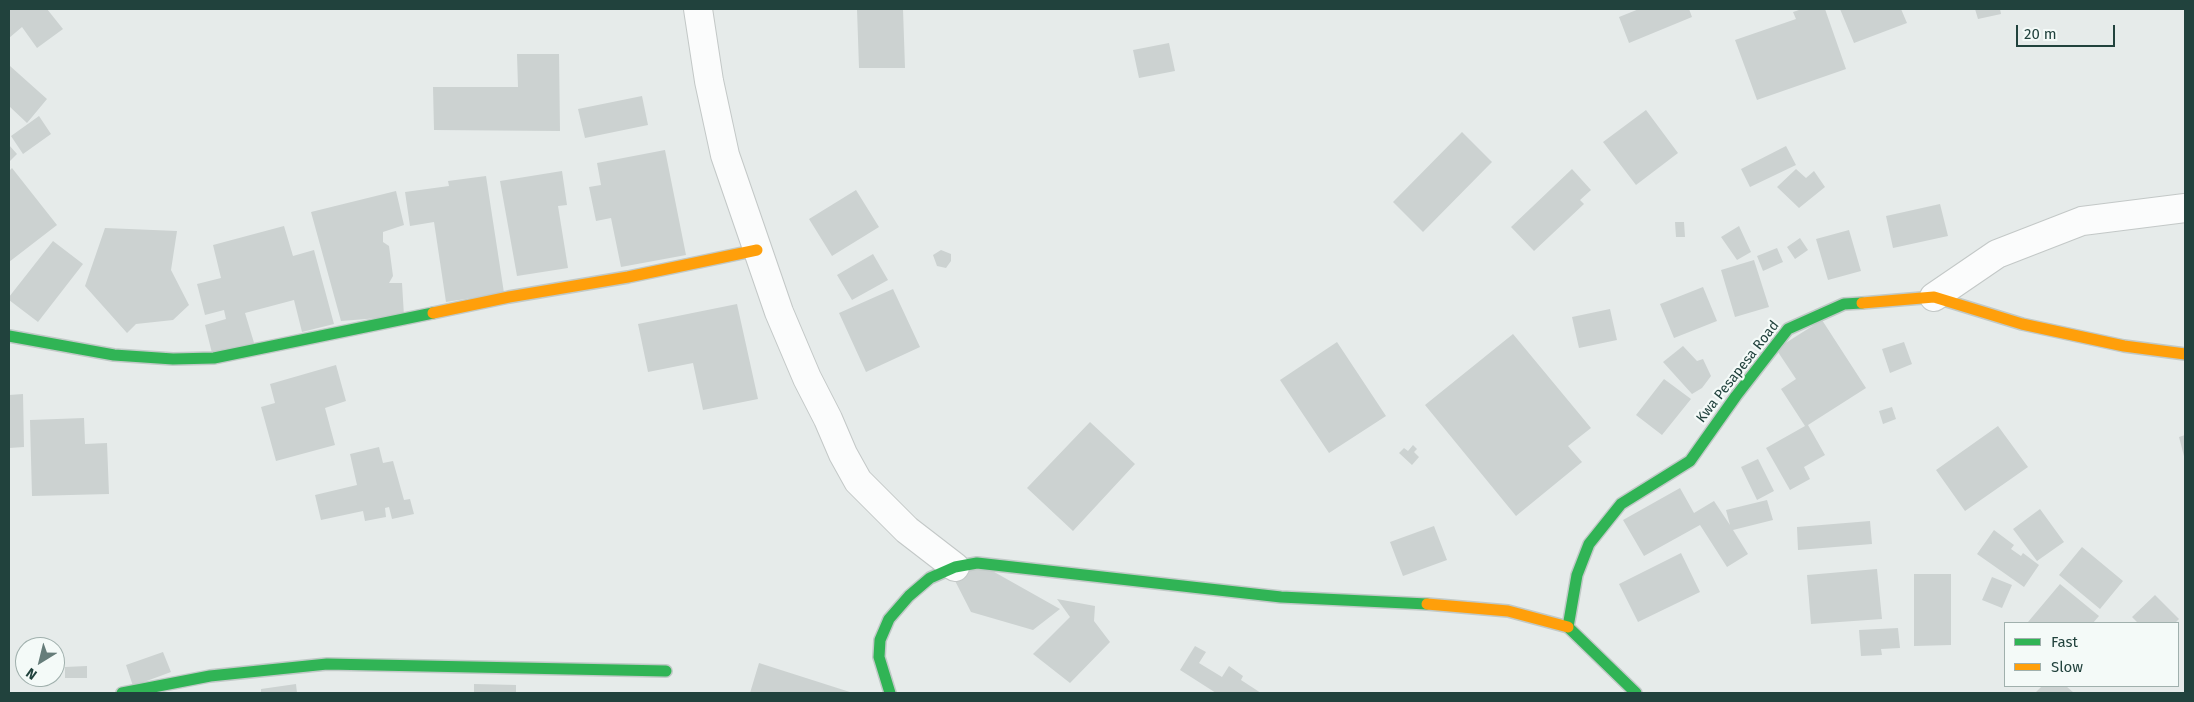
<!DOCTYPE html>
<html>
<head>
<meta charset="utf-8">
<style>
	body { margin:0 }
	#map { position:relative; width:2194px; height:702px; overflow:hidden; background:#e6ebea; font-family:"Fira Sans",sans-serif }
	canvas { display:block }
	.frame { position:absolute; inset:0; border:10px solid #21423d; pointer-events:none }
	.legend { position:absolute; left:2004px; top:622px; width:175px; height:65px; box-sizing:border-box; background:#f4faf8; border:1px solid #a0b0ad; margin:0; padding:6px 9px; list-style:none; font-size:15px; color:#21423d }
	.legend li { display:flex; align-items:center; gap:10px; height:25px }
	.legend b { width:25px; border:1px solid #a0b0ad }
	.north { position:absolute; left:15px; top:637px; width:50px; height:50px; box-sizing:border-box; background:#f4faf8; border:1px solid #a0b0ad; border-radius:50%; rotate:216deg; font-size:14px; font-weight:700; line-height:20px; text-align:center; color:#21423d }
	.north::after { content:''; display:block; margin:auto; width:18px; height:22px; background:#667d7a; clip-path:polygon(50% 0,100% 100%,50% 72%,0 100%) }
	.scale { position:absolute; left:2016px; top:25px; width:99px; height:22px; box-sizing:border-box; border:2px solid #21423d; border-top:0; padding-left:6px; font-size:15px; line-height:18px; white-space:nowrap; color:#21423d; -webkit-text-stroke:4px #f4faf8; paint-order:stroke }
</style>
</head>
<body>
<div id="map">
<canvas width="2194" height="702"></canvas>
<div class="frame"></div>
<ul class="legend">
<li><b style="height:6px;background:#30b455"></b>Fast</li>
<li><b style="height:6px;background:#ff9f0a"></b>Slow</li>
</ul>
<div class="north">N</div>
<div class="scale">20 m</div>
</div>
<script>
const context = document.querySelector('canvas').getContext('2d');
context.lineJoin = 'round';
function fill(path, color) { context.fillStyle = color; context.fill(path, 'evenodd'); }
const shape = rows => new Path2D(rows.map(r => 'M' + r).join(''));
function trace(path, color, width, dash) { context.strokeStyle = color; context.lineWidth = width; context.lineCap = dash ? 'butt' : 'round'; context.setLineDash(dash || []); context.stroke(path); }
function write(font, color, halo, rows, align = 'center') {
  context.font = font + ' "Fira Sans",sans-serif'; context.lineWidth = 4.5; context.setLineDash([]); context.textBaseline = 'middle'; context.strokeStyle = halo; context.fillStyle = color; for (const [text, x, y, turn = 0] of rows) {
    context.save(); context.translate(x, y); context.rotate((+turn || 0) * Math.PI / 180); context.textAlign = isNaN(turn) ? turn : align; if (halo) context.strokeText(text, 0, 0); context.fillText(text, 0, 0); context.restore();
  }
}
fill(shape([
	[9,9,47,9,63,29,37,48,22,27,9,38],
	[857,9,903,9,905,68,859,68],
	[1639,9,1689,9,1692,17,1629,43,1619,17],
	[1802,9,1825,9,1846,69,1757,100,1735,40,1796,19,1793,12],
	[1840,9,1901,9,1907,23,1854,43],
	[1975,9,2000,9,2001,14,1978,19],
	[1169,43,1175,71,1139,78,1133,50],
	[517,54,559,54,560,131,434,130,433,87,518,87],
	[10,66,47,99,27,123,9,106],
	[642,96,648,125,585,138,578,109],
	[1646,110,1678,153,1636,185,1603,142],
	[39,116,51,134,23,154,11,136],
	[1462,132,1492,162,1423,232,1393,202],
	[9,145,17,154,9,162],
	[1786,146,1796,165,1750,187,1741,169],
	[665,150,686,255,621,267,611,218,596,221,589,187,601,185,597,163],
	[12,168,57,225,9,262,9,171],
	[1572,169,1591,190,1580,200,1584,204,1534,251,1511,227],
	[1796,169,1806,178,1814,171,1825,187,1799,208,1777,187],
	[562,171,567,205,558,206,568,268,517,276,500,181],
	[486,176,504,293,446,302,434,222,410,226,405,192,449,186,448,181],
	[856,190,879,227,832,256,809,219],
	[396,191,404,225,383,232,383,242,389,246,393,276,389,283,402,283,404,316,341,321,311,212],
	[1940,204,1948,236,1893,248,1886,216],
	[1675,222,1684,222,1685,237,1676,237],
	[284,226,293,256,314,250,334,324,302,332,294,300,245,313,255,346,213,357,205,325,226,319,224,310,205,315,197,284,221,278,213,245],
	[1739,226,1751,252,1737,260,1721,237],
	[105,228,177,231,171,270,189,305,173,320,136,324,127,333,85,286],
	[1849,230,1861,271,1828,280,1816,239],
	[1800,238,1808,250,1795,259,1787,247],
	[53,241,83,264,38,322,9,300,9,297],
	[1777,248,1783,262,1763,271,1757,256],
	[941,250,951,254,951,261,946,268,937,266,933,255],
	[873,254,888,280,852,300,837,275],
	[1754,260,1769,307,1735,317,1721,270],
	[1703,287,1717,321,1674,338,1660,304],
	[893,289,920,347,866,372,839,313],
	[737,304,758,399,703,410,693,363,648,372,638,324],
	[1610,309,1617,340,1579,348,1572,317],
	[1822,320,1866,388,1808,425,1825,455,1804,467,1810,479,1790,490,1766,448,1805,426,1781,389,1796,379,1776,349],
	[1513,334,1591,428,1568,446,1582,462,1516,516,1425,405],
	[1337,342,1386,416,1329,453,1280,380],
	[1904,342,1912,364,1890,373,1882,349],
	[1683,346,1697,361,1703,359,1711,376,1702,388,1692,394,1663,362],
	[336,365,346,401,325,408,335,445,276,461,261,407,275,403,270,384],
	[1664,379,1691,399,1662,435,1636,415],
	[23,394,24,447,9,448,9,395],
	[1892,407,1896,419,1883,424,1879,411],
	[84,418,85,444,107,443,109,494,32,496,30,420],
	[1090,422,1135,464,1073,531,1027,488],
	[1998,426,2028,467,1965,511,1936,470],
	[2185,435,2185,460,2179,437],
	[1413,445,1417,449,1414,452,1419,457,1412,465,1399,453,1404,448,1408,451],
	[379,447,383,463,393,461,404,500,410,499,414,514,392,519,389,507,385,508,386,517,365,521,363,511,321,520,315,495,357,485,350,454],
	[1758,459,1774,491,1757,500,1741,467],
	[1680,488,1694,513,1714,501,1730,525,1726,510,1767,500,1773,520,1733,530,1748,554,1727,567,1700,525,1644,556,1623,520],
	[2040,509,2064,542,2037,561,2013,529],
	[1870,521,1872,544,1798,550,1797,527],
	[1434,526,1447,560,1403,576,1390,542],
	[1994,530,2014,545,2011,549,2021,556,2023,553,2039,565,2024,587,1977,554],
	[2082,547,2123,581,2100,609,2059,575],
	[1681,553,1700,592,1638,622,1619,584],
	[980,564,1060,609,1033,630,971,612,951,573],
	[1877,569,1882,619,1811,624,1807,575],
	[1914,574,1951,574,1951,645,1914,646],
	[1992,577,2012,585,2002,608,1982,600],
	[2060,584,2099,616,2093,623,2030,623,2028,622],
	[2155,595,2179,619,2175,623,2138,623,2132,617],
	[1057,599,1095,606,1094,621,1110,642,1070,683,1033,654,1070,617],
	[1898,628,1900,648,1881,649,1882,655,1861,656,1859,630],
	[1195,646,1206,652,1199,663,1222,677,1229,666,1243,676,1241,680,1261,693,1216,693,1180,670],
	[163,652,171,672,133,686,126,665],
	[759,663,853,693,750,693],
	[87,666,87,678,65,678,65,667],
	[296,684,297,693,261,693,261,689],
	[474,684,516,685,516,693,474,693],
	[2042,686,2066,686,2074,693,2035,693]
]), '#ccd2d1');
const street = shape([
	[698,9,709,81,725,155,779,312,807,378,828,419,843,454,858,481,907,530,955,567],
	[1934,297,1997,254,2082,221,2185,208]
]);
const fast = shape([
	[9,336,114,355,173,359,214,358,433,313],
	[122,693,210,676,327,664,666,671],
	[890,693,879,657,880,640,889,619,909,596,930,578,955,567,977,563,1281,597,1427,604],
	[1636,693,1568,627,1577,575,1589,544,1621,504,1690,461,1736,396,1788,329,1844,304,1862,303]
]);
const slow = shape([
	[1862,303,1934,297,2022,324,2124,346,2185,354],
	[433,313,509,297,628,277,757,250],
	[1427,604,1508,611,1568,627]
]);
trace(street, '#c3c8c7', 30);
trace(fast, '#c1c9c7', 14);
trace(slow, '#c1c9c7', 14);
trace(street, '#fbfcfc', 28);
trace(fast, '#30b455', 11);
trace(slow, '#ff9f0a', 11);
write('14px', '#21423d', '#f4faf8', [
	["Kwa Pesapesa Road",1738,372,-52]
]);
</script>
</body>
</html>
